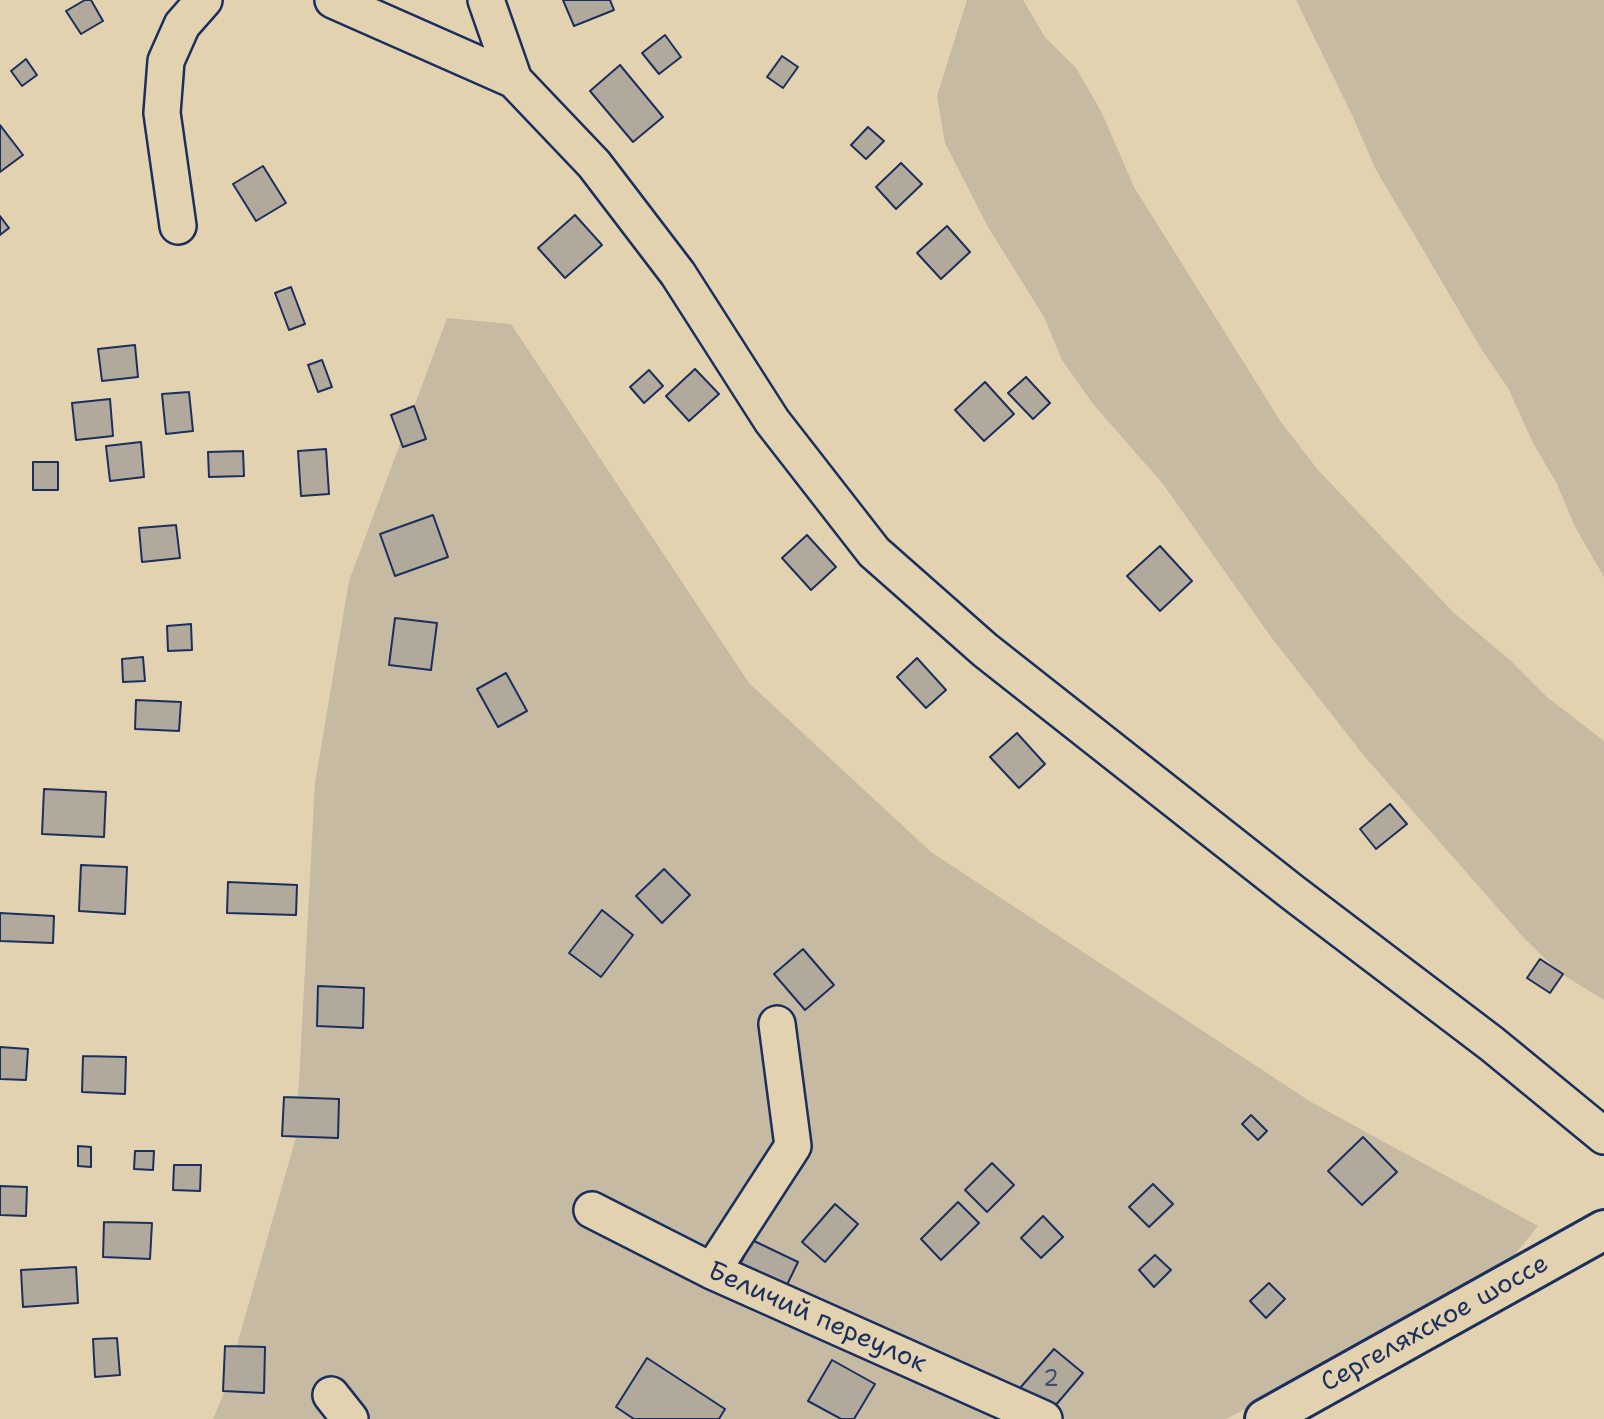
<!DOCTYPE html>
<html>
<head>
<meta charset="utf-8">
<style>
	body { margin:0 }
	canvas { display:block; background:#e3d2af }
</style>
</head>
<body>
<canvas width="1604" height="1419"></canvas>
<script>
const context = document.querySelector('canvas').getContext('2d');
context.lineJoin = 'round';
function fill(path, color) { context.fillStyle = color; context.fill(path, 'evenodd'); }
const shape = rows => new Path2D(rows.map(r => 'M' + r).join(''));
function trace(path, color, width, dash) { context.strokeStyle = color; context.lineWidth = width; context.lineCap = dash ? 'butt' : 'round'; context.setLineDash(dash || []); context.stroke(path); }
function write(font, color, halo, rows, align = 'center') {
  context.font = font + ' "Shantell Sans",sans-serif'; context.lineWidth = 5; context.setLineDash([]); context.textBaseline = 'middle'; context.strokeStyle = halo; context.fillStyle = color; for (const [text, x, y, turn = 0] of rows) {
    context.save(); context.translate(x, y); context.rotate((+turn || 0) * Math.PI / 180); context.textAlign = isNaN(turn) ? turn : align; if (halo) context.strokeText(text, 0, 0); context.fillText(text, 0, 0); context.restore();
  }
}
fill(shape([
	[967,0,1023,0,1045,37,1076,68,1102,113,1134,187,1281,422,1318,470,1453,612,1511,661,1547,697,1604,741,1604,1000,1560,973,1525,939,1365,757,1271,637,1163,484,1093,404,1062,360,1044,317,988,227,945,143,937,96],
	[1296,0,1604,0,1604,577,1575,527,1557,484,1533,443,1508,388,1482,350,1375,168,1352,115],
	[447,318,511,324,749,683,931,852,1311,1102,1538,1226,1495,1279,1226,1419,213,1419,222,1398,296,1137,315,783,349,581]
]), '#c6baa3');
const building = shape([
	[85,0,91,0,103,21,81,34,66,11,85,0],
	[563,0,610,0,614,10,574,26,563,0],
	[665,35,681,57,659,74,642,53,665,35],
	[782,56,798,67,783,88,767,77,782,56],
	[26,59,37,75,22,86,11,71,26,59],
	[620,65,663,117,633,142,590,91,620,65],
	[0,125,23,155,0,172,0,125],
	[868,127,884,141,866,159,851,145,868,127],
	[901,163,922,184,896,209,876,187,901,163],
	[263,166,286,203,256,221,233,184,263,166],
	[575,215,602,245,565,278,538,248,575,215],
	[0,216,9,228,0,235,0,216],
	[947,226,970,252,941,279,917,253,947,226],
	[291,287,305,324,289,330,275,293,291,287],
	[135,345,138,377,102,381,98,349,135,345],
	[322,360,332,387,318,392,308,365,322,360],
	[695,369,719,394,689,421,666,396,695,369],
	[649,370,663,386,644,403,630,387,649,370],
	[1026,377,1050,403,1033,419,1008,393,1026,377],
	[985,382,1014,414,984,441,955,410,985,382],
	[189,392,193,431,166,434,162,394,189,392],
	[110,399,113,436,76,440,72,403,110,399],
	[414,406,426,439,403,447,391,415,414,406],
	[141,442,144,477,110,481,106,446,141,442],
	[326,449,329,494,301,496,298,451,326,449],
	[243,451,244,476,209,477,208,452,243,451],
	[33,462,58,462,58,490,33,490,33,462],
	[433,515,448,557,395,576,380,534,433,515],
	[176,525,180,558,142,562,139,528,176,525],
	[807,535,836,567,811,590,782,558,807,535],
	[1160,546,1192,581,1160,611,1127,576,1160,546],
	[395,618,437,623,431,670,389,665,395,618],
	[191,624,192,650,168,651,167,626,191,624],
	[143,657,145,681,123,682,122,659,143,657],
	[917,658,946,690,926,708,897,677,917,658],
	[506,673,527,711,498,727,477,689,506,673],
	[136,700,181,702,179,731,135,729,136,700],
	[1017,733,1045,764,1019,788,990,757,1017,733],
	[44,789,106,792,104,837,42,834,44,789],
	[1390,804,1407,824,1376,849,1360,829,1390,804],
	[81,865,127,867,125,914,79,911,81,865],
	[664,869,690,895,662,923,636,896,664,869],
	[228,882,297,885,296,915,227,913,228,882],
	[602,910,633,935,601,977,569,953,602,910],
	[0,913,54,916,53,943,0,941,0,913],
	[803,949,834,985,805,1010,774,974,803,949],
	[1540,959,1563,974,1550,993,1527,978,1540,959],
	[318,986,364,988,363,1028,317,1026,318,986],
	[0,1047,28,1049,26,1080,0,1079,0,1047],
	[83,1056,126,1057,125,1094,82,1092,83,1056],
	[284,1097,339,1099,338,1138,282,1136,284,1097],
	[1251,1115,1267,1131,1258,1140,1242,1124,1251,1115],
	[1363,1137,1397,1172,1362,1205,1328,1171,1363,1137],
	[78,1146,91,1147,91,1167,78,1166,78,1146],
	[135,1151,154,1151,153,1170,134,1169,135,1151],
	[992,1163,1014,1185,987,1212,965,1190,992,1163],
	[174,1165,201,1165,200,1191,173,1190,174,1165],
	[1153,1184,1173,1204,1149,1227,1129,1207,1153,1184],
	[0,1186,27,1187,26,1216,0,1215,0,1186],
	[958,1202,979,1223,941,1260,921,1239,958,1202],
	[835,1204,858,1224,825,1262,802,1242,835,1204],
	[1043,1216,1063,1237,1041,1258,1021,1238,1043,1216],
	[104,1222,152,1223,150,1259,103,1257,104,1222],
	[752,1240,798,1262,783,1293,737,1271,752,1240],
	[1155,1255,1171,1270,1154,1287,1139,1270,1155,1255],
	[76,1267,78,1303,23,1307,21,1270,76,1267],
	[1269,1283,1285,1299,1266,1318,1250,1301,1269,1283],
	[117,1338,120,1375,95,1377,93,1339,117,1338],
	[225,1346,265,1347,264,1393,223,1391,225,1346],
	[1054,1349,1083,1373,1049,1413,1020,1388,1054,1349],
	[647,1358,725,1409,719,1419,634,1419,616,1407,647,1358],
	[832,1360,875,1384,854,1419,841,1419,808,1401,832,1360]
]);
fill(building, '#b1a99b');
trace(building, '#1b2f5e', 2);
const minor = shape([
	[333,0,514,80,594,164,678,274,772,421,874,552,985,650,1292,892,1492,1044,1604,1136],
	[486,0,514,80],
	[178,226,162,113,166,61,182,25,204,0],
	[592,1210,712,1271,1044,1419],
	[712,1271,793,1146,777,1024],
	[331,1395,350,1419]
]);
const major = shape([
	[1265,1419,1604,1230]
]);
trace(minor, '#1b2f5e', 40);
trace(major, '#1b2f5e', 44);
trace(minor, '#e3d2af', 35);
trace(major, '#e3d2af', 38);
write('23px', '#404e6d', null, [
	["2",1051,1380]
]);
write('26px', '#1b2f5e', '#e3d2af', [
	["Беличий переулок",817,1318,24],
	["Сергеляхское шоссе",1435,1324,-29]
]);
</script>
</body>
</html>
